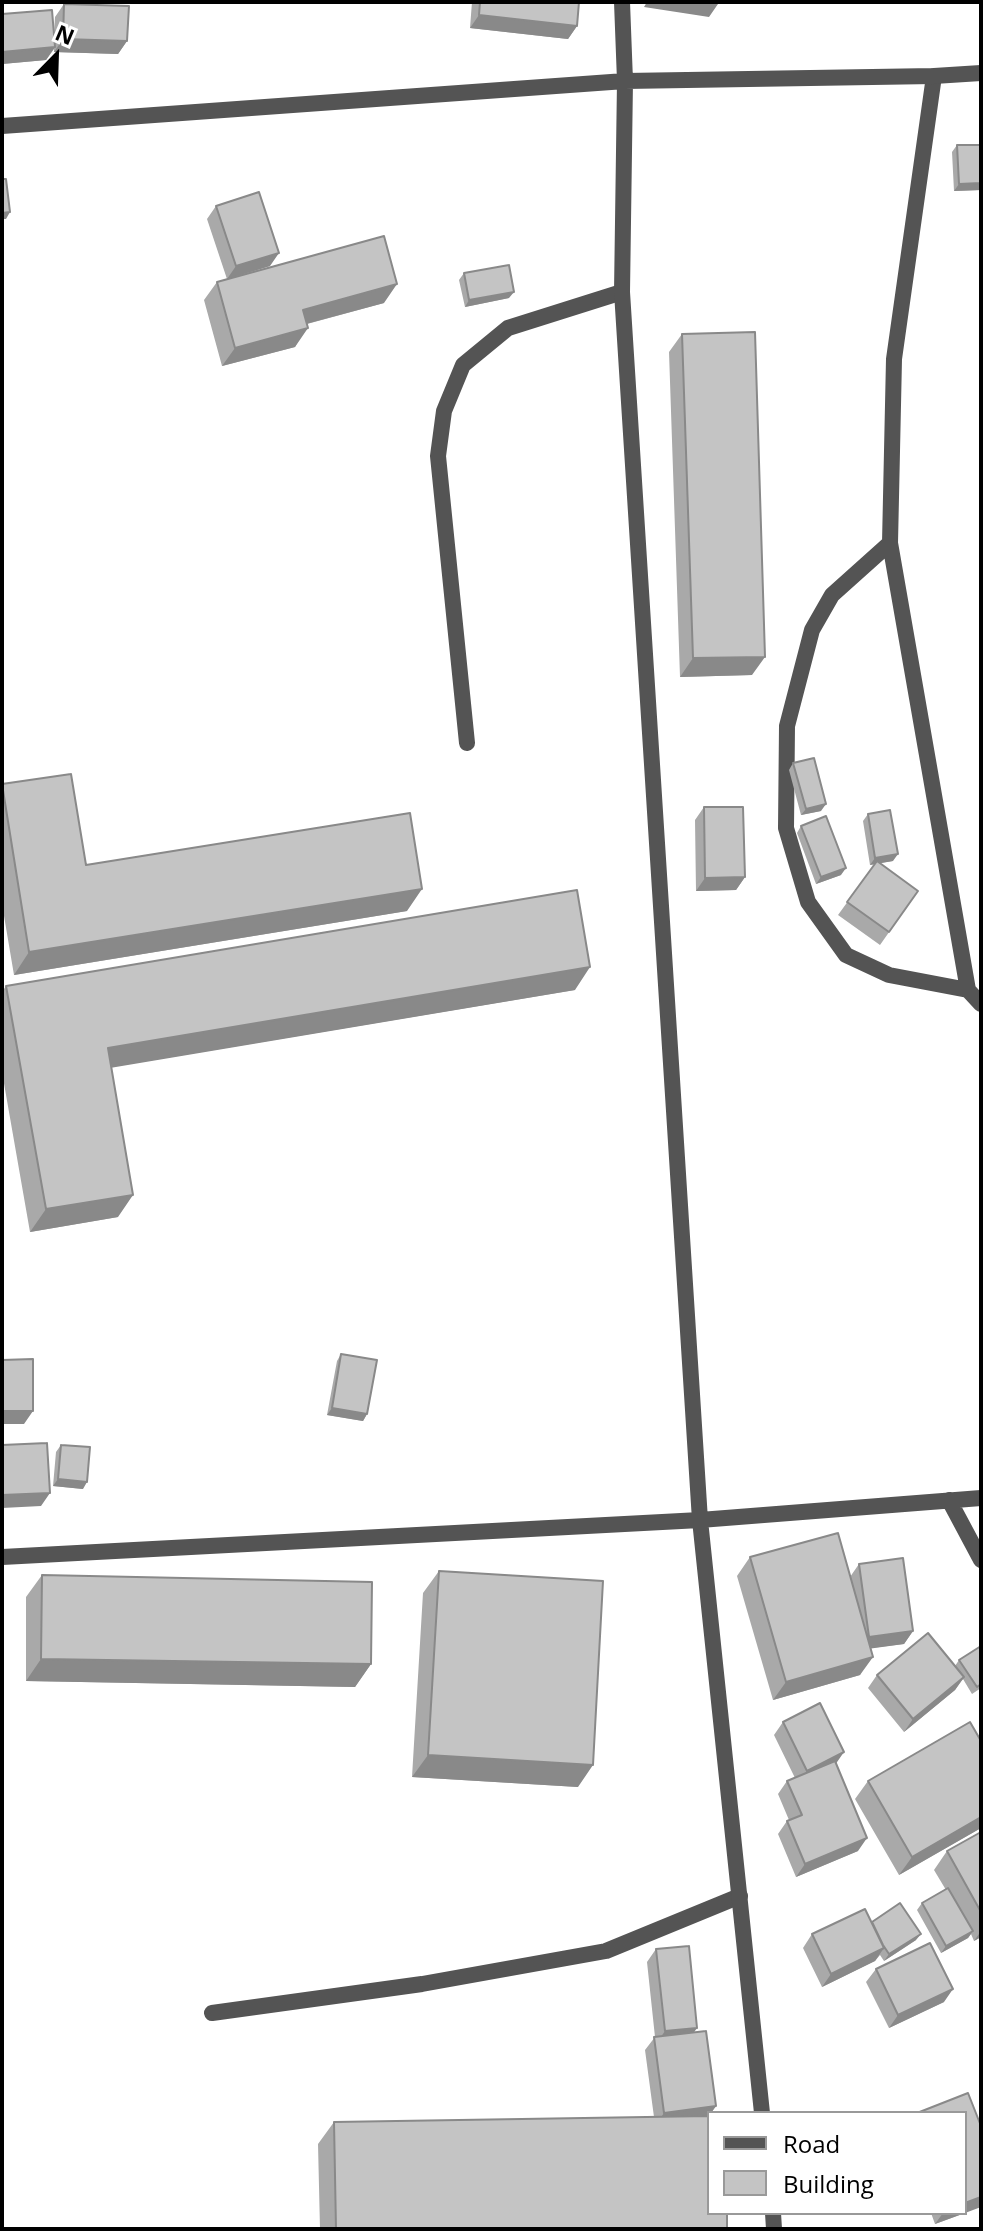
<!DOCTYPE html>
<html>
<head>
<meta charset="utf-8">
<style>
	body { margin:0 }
	#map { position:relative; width:983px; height:2231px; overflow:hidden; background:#fff; font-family:"Open Sans",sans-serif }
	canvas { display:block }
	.frame { position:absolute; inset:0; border:4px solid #000; pointer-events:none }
	.legend { position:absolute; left:707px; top:2111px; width:260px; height:104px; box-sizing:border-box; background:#fff; border:2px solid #999; margin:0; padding:10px 14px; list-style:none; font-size:24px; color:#000 }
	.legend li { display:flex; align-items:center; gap:16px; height:40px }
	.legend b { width:40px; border:2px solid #999 }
	.north { position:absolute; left:16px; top:16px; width:80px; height:80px; -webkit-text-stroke:6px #fff; paint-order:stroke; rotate:23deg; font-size:22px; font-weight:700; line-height:32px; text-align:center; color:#000 }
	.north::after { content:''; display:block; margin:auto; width:28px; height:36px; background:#000; clip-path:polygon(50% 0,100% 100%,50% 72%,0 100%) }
</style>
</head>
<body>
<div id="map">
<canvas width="983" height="2231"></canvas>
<div class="frame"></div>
<ul class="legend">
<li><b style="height:10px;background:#545454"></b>Road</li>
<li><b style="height:22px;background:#c4c4c4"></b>Building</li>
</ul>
<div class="north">N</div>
</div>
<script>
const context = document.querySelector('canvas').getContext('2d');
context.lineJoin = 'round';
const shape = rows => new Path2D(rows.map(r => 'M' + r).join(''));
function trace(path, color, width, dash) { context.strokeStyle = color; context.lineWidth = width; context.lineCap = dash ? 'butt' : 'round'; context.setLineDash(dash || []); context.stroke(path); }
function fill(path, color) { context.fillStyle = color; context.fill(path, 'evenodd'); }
trace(shape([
	[934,76,894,359,890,543,968,990,981,1004],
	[890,543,832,595,812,630,787,726,786,828,808,902,846,955,889,975,968,990],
	[467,743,438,456,444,411,463,365,508,328,622,292],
	[212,2013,422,1984,606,1951,740,1896]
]), '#545454', 16);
trace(shape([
	[622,2,625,81,622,292,700,1520,762,2113],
	[2,126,625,81,934,76,981,73],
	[949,1500,981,1560],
	[2,1557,700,1520,981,1498],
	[773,2213,774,2229]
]), '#545454', 16);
fill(shape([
	[472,2,579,2,577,26,568,39,470,28],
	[64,4,127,41,118,54,54,52,54,49,46,60,2,64,2,14,54,34,55,17],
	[957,145,981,145,981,190,954,191,952,152],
	[216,206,270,266,239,276,384,303,307,324,295,347,222,366,204,300,217,282,227,279,207,219],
	[464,273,509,298,465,307,459,280],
	[682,334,752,675,680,677,669,352],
	[793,763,821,811,801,815,789,770],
	[2,784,86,865,407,911,14,975,2,904],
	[704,807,745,877,736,890,696,891,695,820],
	[868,814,893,861,880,863,918,891,880,945,838,915,875,864,870,865,863,821],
	[801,826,841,875,816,884,797,833],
	[6,986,575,990,111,1067,118,1217,30,1232,2,1072,2,992],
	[341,1354,367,1414,363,1421,327,1415,337,1361],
	[61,1445,83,1489,53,1486,56,1452],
	[750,1557,850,1577,859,1564,913,1631,904,1644,871,1648,860,1675,773,1700,737,1576],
	[439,1571,578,1787,412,1777,423,1593],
	[42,1575,371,1664,355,1687,26,1681,26,1597],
	[959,1660,981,1688,972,1694,963,1679,955,1690,904,1732,868,1688,877,1675,955,1666],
	[783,1722,836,1764,858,1851,796,1877,778,1834,787,1821,789,1820,778,1794,787,1781,795,1778,774,1735],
	[868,1781,981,1828,899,1875,855,1799],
	[981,1832,981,1937,974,1941,971,1934,968,1938,941,1953,917,1910,922,1903,946,1890,934,1870,947,1851],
	[872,1922,916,1940,884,1961,880,1955,875,1961,822,1987,803,1948,812,1934],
	[656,1949,694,2032,716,2106,711,2113,709,2113,727,2229,320,2229,318,2144,334,2122,654,2117,645,2050,655,2037,647,1962],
	[876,1969,944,2002,889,2028,866,1982],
	[931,2213,965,2213,935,2224]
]), '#a9a9a9');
fill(shape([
	[647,2,705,2,718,4,709,17,644,7],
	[479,15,577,26,568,39,470,28],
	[63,39,127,41,118,54,54,52],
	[55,47,46,60,2,64,2,52],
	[981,183,981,190,954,191,959,184],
	[10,212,6,219,2,219,2,213],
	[279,253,270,266,227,279,236,266],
	[397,284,384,303,291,328,303,310],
	[514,292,509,298,465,307,469,300],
	[308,328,295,347,222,366,235,348],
	[765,657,752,675,680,677,693,658],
	[826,804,821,811,801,815,806,809],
	[898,854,893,861,870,865,875,858],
	[846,868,841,875,816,884,821,877],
	[745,877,736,890,696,891,705,878],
	[422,889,407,911,14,975,29,952],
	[590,967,575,990,92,1071,108,1048],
	[133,1195,118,1217,30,1232,46,1209],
	[332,1408,367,1414,363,1421,327,1415],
	[2,1411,33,1411,24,1424,2,1424],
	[58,1479,87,1482,83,1489,53,1486],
	[50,1493,41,1506,2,1508,2,1495],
	[913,1631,904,1644,860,1650,869,1637],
	[873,1657,860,1675,773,1700,786,1682],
	[41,1659,371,1664,355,1687,26,1681],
	[964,1677,955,1690,904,1732,913,1719],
	[844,1752,835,1765,798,1784,807,1771],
	[428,1755,593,1765,578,1787,412,1777],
	[981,1817,981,1828,899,1875,912,1857],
	[867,1838,858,1851,796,1877,805,1864],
	[973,1931,968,1938,941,1953,946,1946],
	[981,1931,981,1937,974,1941],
	[921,1934,916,1940,884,1961,889,1954],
	[884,1948,875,1961,822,1987,831,1974],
	[953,1989,944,2002,889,2028,898,2015],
	[697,2028,688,2041,656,2044,665,2031],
	[716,2106,711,2113,709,2113,709,2116,655,2126,664,2113],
	[981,2197,981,2207,965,2213,965,2203],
	[943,2213,965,2213,935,2224]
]), '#898989');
const building = shape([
	[480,2,579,2,577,26,479,15,480,2],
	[64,4,129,6,127,41,63,39,64,4],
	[52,10,55,47,2,52,2,14,52,10],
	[957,145,981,145,981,183,959,184,957,145],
	[2,179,6,179,10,212,2,213,2,179],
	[259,192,279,253,236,266,216,206,259,192],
	[384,236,397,284,303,310,308,328,235,348,217,282,384,236],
	[509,265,514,292,469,300,464,273,509,265],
	[755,332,765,657,693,658,682,334,755,332],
	[814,758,826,804,806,809,793,763,814,758],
	[71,774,86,865,410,813,422,889,29,952,2,784,71,774],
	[704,807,743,807,745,877,705,878,704,807],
	[890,810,898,854,875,858,868,814,890,810],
	[826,816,846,868,821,877,801,826,826,816],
	[877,861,918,891,889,932,847,902,877,861],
	[577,890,590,967,108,1048,133,1195,46,1209,6,986,577,890],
	[341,1354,377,1360,367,1414,332,1408,341,1354],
	[33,1359,33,1411,2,1411,2,1360,33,1359],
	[47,1443,50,1493,2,1495,2,1445,47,1443],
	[61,1445,90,1447,87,1482,58,1479,61,1445],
	[838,1533,873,1657,786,1682,750,1557,838,1533],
	[903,1558,913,1631,869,1637,859,1564,903,1558],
	[439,1571,603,1581,593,1765,428,1755,439,1571],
	[42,1575,372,1582,371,1664,41,1659,42,1575],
	[928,1633,964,1677,913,1719,877,1675,928,1633],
	[981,1646,981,1684,977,1687,959,1660,981,1646],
	[820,1703,844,1752,807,1771,783,1722,820,1703],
	[970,1722,981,1741,981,1817,912,1857,868,1781,970,1722],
	[835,1761,867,1838,805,1864,787,1821,802,1815,787,1781,835,1761],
	[981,1832,981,1912,947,1851,981,1832],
	[948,1888,973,1931,946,1946,922,1903,948,1888],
	[900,1903,921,1934,889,1954,883,1945,872,1922,900,1903],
	[865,1909,884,1948,831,1974,812,1934,865,1909],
	[930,1943,953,1989,898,2015,876,1969,930,1943],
	[689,1946,697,2028,665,2031,656,1949,689,1946],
	[706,2031,716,2106,664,2113,654,2037,706,2031],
	[968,2093,981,2126,981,2197,965,2203,965,2113,917,2113,968,2093],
	[709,2116,709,2213,727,2213,727,2229,336,2229,334,2122,709,2116]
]);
fill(building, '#c4c4c4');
trace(building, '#898989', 2);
</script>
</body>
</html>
